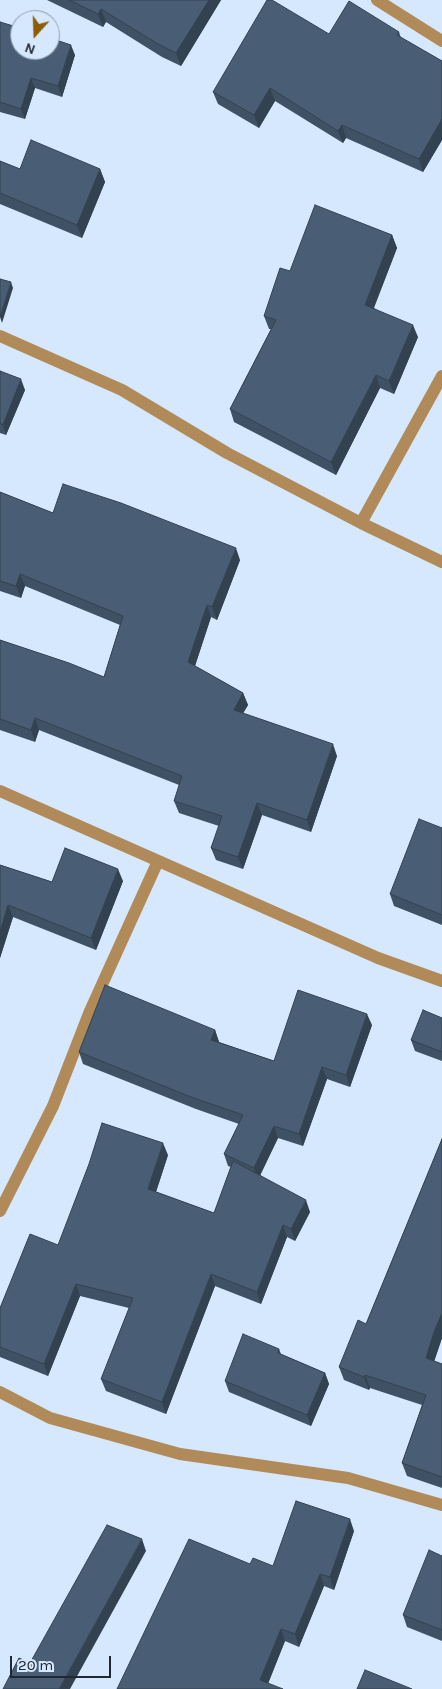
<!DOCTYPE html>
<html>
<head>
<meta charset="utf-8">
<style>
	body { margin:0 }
	#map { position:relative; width:442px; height:1689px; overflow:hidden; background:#d6e8fe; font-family:Karla,sans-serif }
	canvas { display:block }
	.north { position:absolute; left:10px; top:10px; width:50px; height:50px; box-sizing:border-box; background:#d6e8fe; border:1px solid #8d9cad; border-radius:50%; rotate:200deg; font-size:14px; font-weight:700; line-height:20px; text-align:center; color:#202933 }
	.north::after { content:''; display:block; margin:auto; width:18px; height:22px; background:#8d5d05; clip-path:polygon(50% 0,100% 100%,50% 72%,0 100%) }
	.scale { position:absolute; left:10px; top:1656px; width:101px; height:22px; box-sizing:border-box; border:2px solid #202933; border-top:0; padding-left:6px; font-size:15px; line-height:18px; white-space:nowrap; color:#202933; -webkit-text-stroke:4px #d6e8fe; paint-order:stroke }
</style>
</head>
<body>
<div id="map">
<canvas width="442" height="1689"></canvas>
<div class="north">N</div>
<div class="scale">20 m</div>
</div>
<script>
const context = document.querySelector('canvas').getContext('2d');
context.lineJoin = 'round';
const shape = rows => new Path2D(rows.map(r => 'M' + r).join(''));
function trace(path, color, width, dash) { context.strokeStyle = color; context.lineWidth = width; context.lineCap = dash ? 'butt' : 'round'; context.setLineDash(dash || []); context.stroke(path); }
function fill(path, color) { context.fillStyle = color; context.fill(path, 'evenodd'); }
trace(shape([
	[377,0,442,41],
	[0,336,122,390,227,453,361,523,442,562],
	[361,523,442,376],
	[0,791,378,958,442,981],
	[0,1211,53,1106,90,1011,158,861],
	[0,1392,50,1418,180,1454,348,1478,442,1505]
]), '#b08b59', 12);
fill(shape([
	[47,0,221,0,181,66,162,57,106,22,103,27],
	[0,22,75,55,62,97,35,88,25,119,0,112],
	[399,32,401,38,442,61,442,140,423,172,346,138,343,143,275,101,259,128,218,104,213,92,329,34],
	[0,161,20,169,100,169,105,182,82,238,0,204],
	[392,235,397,248,374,308,418,337,394,394,380,388,336,475,234,422,230,409,271,329,269,329,264,316,290,271],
	[0,371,25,390,6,435,0,433],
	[0,492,53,513,240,560,217,620,211,617,195,666,243,693,248,705,243,713,337,756,311,832,262,815,243,869,216,860,211,848,219,826,179,813,174,801,179,785,39,730,35,742,0,730,0,640,104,677,120,625,25,586,21,598,0,591],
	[442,828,442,925,394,906,390,894],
	[0,865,52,882,123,881,96,950,13,917,0,958],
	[442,1018,442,1061,415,1051,411,1040],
	[372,1025,350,1087,327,1079,303,1146,278,1138,260,1175,310,1212,295,1241,287,1237,261,1304,215,1286,166,1414,106,1391,101,1379,129,1308,80,1296,48,1376,0,1357,0,1308,58,1245,168,1155,156,1192,214,1213,231,1167,228,1166,224,1154,239,1124,196,1109,83,1064,79,1052,215,1030,219,1042,274,1061],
	[442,1139,442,1338,434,1361,442,1364,442,1488,407,1476,402,1463,422,1405,370,1388,369,1390,344,1380,339,1367,366,1324],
	[279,1349,281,1354,325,1373,329,1384,311,1426,229,1392,225,1381],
	[354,1531,334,1590,324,1586,299,1647,285,1641,268,1683,117,1689,250,1564,273,1566],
	[442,1556,442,1641,407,1627,403,1615]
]), '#3f5164');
fill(shape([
	[209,0,221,0,181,66,176,53],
	[101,9,106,22,103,27,98,14],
	[71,45,75,55,62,97,58,86],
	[31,78,35,88,25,119,21,109],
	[270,88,275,101,259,128,254,115],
	[442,119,442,140,423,172,419,159],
	[342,125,346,138,343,143,338,131],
	[100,169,105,182,82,238,77,225],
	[392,235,397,248,370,317,365,305],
	[11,282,13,288,2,323,0,317],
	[413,325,418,337,394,394,389,381],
	[376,375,380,388,336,475,331,462],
	[21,379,25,390,6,435,3,425],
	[236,548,240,560,217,620,212,607],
	[20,574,25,586,21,598,16,586],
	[207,605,211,617,192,675,188,662],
	[243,693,248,705,238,722,234,710],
	[35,718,39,730,35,742,31,730],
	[333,744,337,756,311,832,307,820],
	[257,803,262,815,243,869,238,857],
	[118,869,123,881,96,950,91,938],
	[8,905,13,917,0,958,0,932],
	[367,1014,372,1025,350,1087,346,1075],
	[215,1030,219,1042,215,1052,211,1040],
	[322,1067,327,1079,303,1146,299,1134],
	[274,1126,278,1138,258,1180,254,1168],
	[163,1143,168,1155,153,1201,148,1189],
	[306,1200,310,1212,295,1241,291,1229],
	[283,1225,287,1237,261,1304,257,1292],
	[211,1274,215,1286,166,1414,162,1402],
	[76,1284,80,1296,48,1376,44,1364],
	[442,1313,442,1338,431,1371,426,1358,434,1332],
	[325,1373,329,1384,311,1426,307,1415],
	[365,1375,370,1388,369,1390,364,1377],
	[350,1519,354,1531,334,1590,330,1577],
	[142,1539,146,1551,70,1689,59,1689],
	[320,1574,324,1586,299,1647,295,1634],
	[281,1629,285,1641,266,1689,260,1680]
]), '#334251');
const building = shape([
	[69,0,209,0,176,53,158,44,101,9,98,14,69,0],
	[267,0,272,0,329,34,349,1,399,32,397,35,442,61,442,119,419,159,342,125,338,131,270,88,254,115,213,92,267,0],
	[0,22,20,28,20,50,50,50,50,38,71,45,58,86,31,78,21,109,0,102,0,22],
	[31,140,100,169,77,225,0,193,0,161,20,169,31,140],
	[315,205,392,235,365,305,413,325,389,381,376,375,331,462,230,409,276,320,264,316,280,268,290,271,315,205],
	[0,279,11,282,0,317,0,279],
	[0,371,21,379,3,425,0,423,0,371],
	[63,484,121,503,236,548,212,607,207,605,188,662,243,693,234,710,333,744,307,820,257,803,238,857,211,848,222,816,174,801,182,776,35,718,31,730,0,719,0,640,69,663,104,677,123,616,20,574,16,586,0,581,0,492,53,513,63,484],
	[419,819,442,828,442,915,390,894,419,819],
	[65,848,118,869,91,938,8,905,0,932,0,865,52,882,65,848],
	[105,985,215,1030,211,1040,274,1061,298,990,367,1014,346,1075,322,1067,299,1134,274,1126,254,1168,224,1154,243,1115,191,1097,79,1052,105,985],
	[423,1010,442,1018,442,1052,411,1040,423,1010],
	[102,1123,163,1143,148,1189,214,1213,233,1161,306,1200,291,1229,283,1225,257,1292,211,1274,162,1402,101,1379,133,1298,76,1284,44,1364,0,1347,0,1308,30,1234,58,1245,89,1164,102,1123],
	[442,1139,442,1313,434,1332,426,1358,442,1364,442,1477,402,1463,426,1395,365,1375,364,1377,339,1367,358,1320,366,1324,442,1139],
	[243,1334,279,1349,278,1353,325,1373,307,1415,225,1381,243,1334],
	[296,1501,350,1519,330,1577,320,1574,295,1634,281,1629,260,1680,283,1689,117,1689,189,1539,250,1564,253,1558,273,1566,296,1501],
	[107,1525,142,1539,59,1689,3,1689,19,1658,30,1663,107,1525],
	[429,1550,442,1556,442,1630,403,1615,429,1550],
	[365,1670,412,1689,357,1689,365,1670]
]);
fill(building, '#495e74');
trace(building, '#334251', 1);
</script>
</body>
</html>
